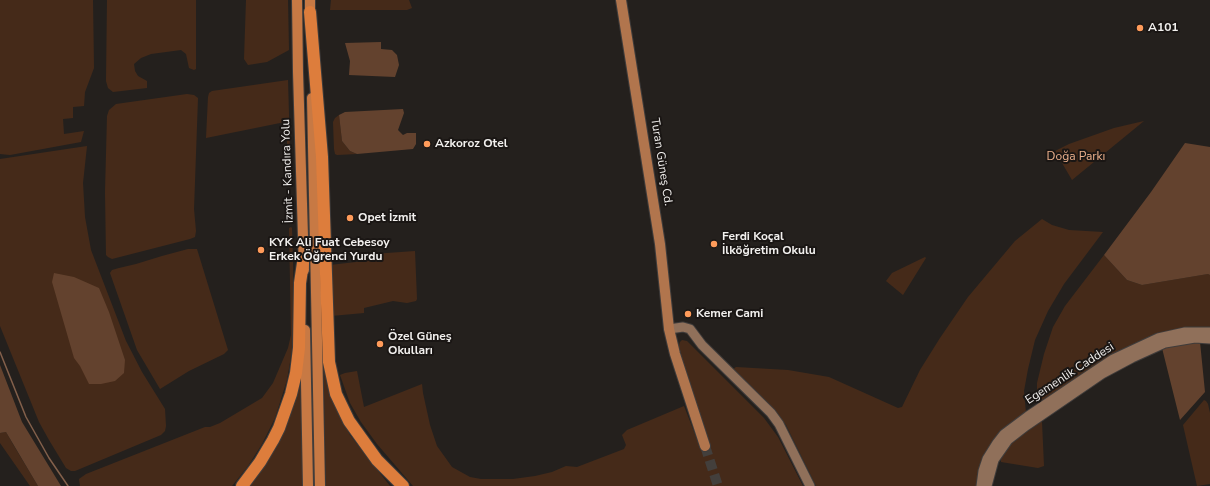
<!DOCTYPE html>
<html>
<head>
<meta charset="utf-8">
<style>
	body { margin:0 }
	canvas { display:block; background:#24201d }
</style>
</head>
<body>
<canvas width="1210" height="486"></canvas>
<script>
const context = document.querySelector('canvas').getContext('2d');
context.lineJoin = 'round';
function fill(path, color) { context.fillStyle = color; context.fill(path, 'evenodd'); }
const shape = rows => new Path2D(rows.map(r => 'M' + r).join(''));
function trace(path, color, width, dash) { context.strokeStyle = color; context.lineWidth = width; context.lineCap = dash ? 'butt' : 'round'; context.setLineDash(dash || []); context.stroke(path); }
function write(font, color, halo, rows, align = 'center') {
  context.font = font + ' "Nunito Sans",sans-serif'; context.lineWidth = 4; context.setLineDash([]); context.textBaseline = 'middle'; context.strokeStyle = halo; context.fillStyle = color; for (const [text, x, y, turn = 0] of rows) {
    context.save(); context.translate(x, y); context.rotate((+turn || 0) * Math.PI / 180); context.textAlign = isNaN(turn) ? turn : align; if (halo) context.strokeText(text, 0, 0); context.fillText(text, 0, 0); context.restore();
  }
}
fill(shape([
	[0,0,93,0,94,68,85,92,84,106,73,107,73,118,63,119,64,134,84,131,81,142,10,155,0,154],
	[107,0,196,0,196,69,194,70,189,68,186,54,181,50,151,54,141,58,134,64,135,71,138,76,147,81,147,88,113,92,108,88,106,81],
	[246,0,288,0,289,50,267,62,248,65,244,59],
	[331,0,409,0,412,8,407,10,330,10],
	[288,80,290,149,287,148,287,126,285,122,206,138,208,97,209,93,212,91],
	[187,94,194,95,198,98,194,209,196,231,195,237,190,239,112,259,108,257,106,255,105,192,107,116,109,110,116,104],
	[339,115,342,141,350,151,357,154,337,155,335,154,334,149,333,122,335,118],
	[1144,121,1072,180,1055,151,1069,144,1114,128],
	[87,146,83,183,85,217,91,250,126,341,142,372,165,409,166,426,165,431,161,435,75,471,71,471,66,468,49,440,39,422,0,326,0,159],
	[1042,219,1052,225,1069,230,1103,232,1064,284,1048,311,1035,340,1028,369,1024,391,1026,413,977,486,816,486,786,425,776,413,732,370,736,367,788,370,829,377,898,408,902,407,920,370,940,338,968,297,1015,241],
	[291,227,292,228,293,258,294,338,287,380,275,418,262,444,248,466,232,486,80,486,79,479,86,474,205,427,210,427,220,423,262,398,273,383,288,348,291,335,289,228],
	[188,249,197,249,228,350,224,354,189,371,160,389,137,350,110,273,112,270,119,268,136,264,162,256],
	[415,251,417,299,416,301,407,303,393,301,364,308,364,313,331,316,330,265,373,260,373,254],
	[1104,255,1127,280,1142,285,1208,274,1210,275,1210,328,1173,330,1158,334,1041,403,1037,394,1037,383,1044,354,1053,327,1065,306],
	[925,257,926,258,903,295,886,281,892,273],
	[682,340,687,341,764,418,778,437,803,486,413,486,377,444,361,422,350,403,340,375,345,373,357,371,364,407,422,384,423,393,430,425,437,446,452,467,470,477,481,479,513,479,535,476,552,472,566,466,577,467,624,449,626,445,622,435,627,430,684,406,700,447,710,444,680,359,678,348,680,342],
	[323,347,326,375,336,408,350,435,390,486,326,486],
	[301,359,303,403,303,486,249,486,275,449,289,417],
	[1204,400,1206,401,1208,404,1210,413,1210,484,1197,486,1183,425],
	[1040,422,1042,422,1044,466,1038,468,1001,462,1001,459,1011,444,1020,436],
	[6,432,14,446,38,486,30,486,0,443,0,433]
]), '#452a19');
fill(shape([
	[381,42,381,49,392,50,397,55,399,65,395,77,349,75,350,61,345,43],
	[403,109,404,113,398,130,403,135,407,133,416,133,416,144,413,149,357,154,350,151,342,141,339,115,345,112],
	[1185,143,1210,147,1210,275,1208,274,1142,285,1127,280,1104,255,1151,192],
	[54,273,74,277,99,288,109,312,125,360,124,373,115,381,101,384,89,384,80,366,74,358,52,282],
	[1200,342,1205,392,1180,420,1162,348,1182,344],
	[0,365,22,422,61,486,38,486,6,432,0,433]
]), '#63422e');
trace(shape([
	[0,352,26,417,49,458,68,486]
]), '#83604b', 1.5);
trace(shape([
	[705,446,718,486]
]), '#433f3c', 10, [10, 5]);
const secondary = shape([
	[669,329,683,327,690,329,702,345,771,413,779,424,810,486],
	[981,486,983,471,987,459,997,443,1004,434,1028,416,1083,379,1113,359,1158,338,1185,332,1210,332],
	[987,486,994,460,1008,440,1026,426,1102,374,1132,358,1165,343,1195,338,1210,339]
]);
const primary = shape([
	[621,0,660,244,669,329,675,354,705,446]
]);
const trunk = shape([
	[297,0,298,72,304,270],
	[310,0,310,20],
	[312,98,320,486],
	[305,330,308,486]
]);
const motorway = shape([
	[310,12,322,157,329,362,336,394,349,421,377,460,403,486],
	[242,486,260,462,273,440,279,428,291,394,296,373,299,348,300,283,303,263]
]);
trace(secondary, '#3f3c3b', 11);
trace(primary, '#3f3c3b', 12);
trace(trunk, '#3f3c3b', 12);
trace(motorway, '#3f3c3b', 14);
trace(secondary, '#90705a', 9);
trace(primary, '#b1754d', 10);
trace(trunk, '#c77944', 10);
trace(motorway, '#dd7d3c', 12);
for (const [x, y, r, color] of [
	[1140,28,4,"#ff9b5a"],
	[427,144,4,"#ff9b5a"],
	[350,218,4,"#ff9b5a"],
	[714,244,4,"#ff9b5a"],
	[261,250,4,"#ff9b5a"],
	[688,314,4,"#ff9b5a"],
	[380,344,4,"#ff9b5a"]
]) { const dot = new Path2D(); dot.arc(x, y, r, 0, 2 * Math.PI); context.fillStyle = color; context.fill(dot); trace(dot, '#1a1614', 1.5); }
write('bold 12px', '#f2f0ee', '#1a1614', [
	["A101",1148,28],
	["Azkoroz Otel",435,144],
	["Opet İzmit",358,218],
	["Ferdi Koçal",722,237],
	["İlköğretim Okulu",722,251],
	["KYK Ali Fuat Cebesoy",269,243],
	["Erkek Öğrenci Yurdu",269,257],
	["Kemer Cami",696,314],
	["Özel Güneş",388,337],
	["Okulları",388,351]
], 'left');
write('12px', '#ecb08c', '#1a1614', [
	["Doğa Parkı",1076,157]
]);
write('12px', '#f2f0ee', '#1a1614', [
	["Turan Güneş Cd.",661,162,81],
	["İzmit - Kandıra Yolu",288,171,-92],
	["Egemenlik Caddesi",1070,374,-33]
]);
</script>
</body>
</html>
